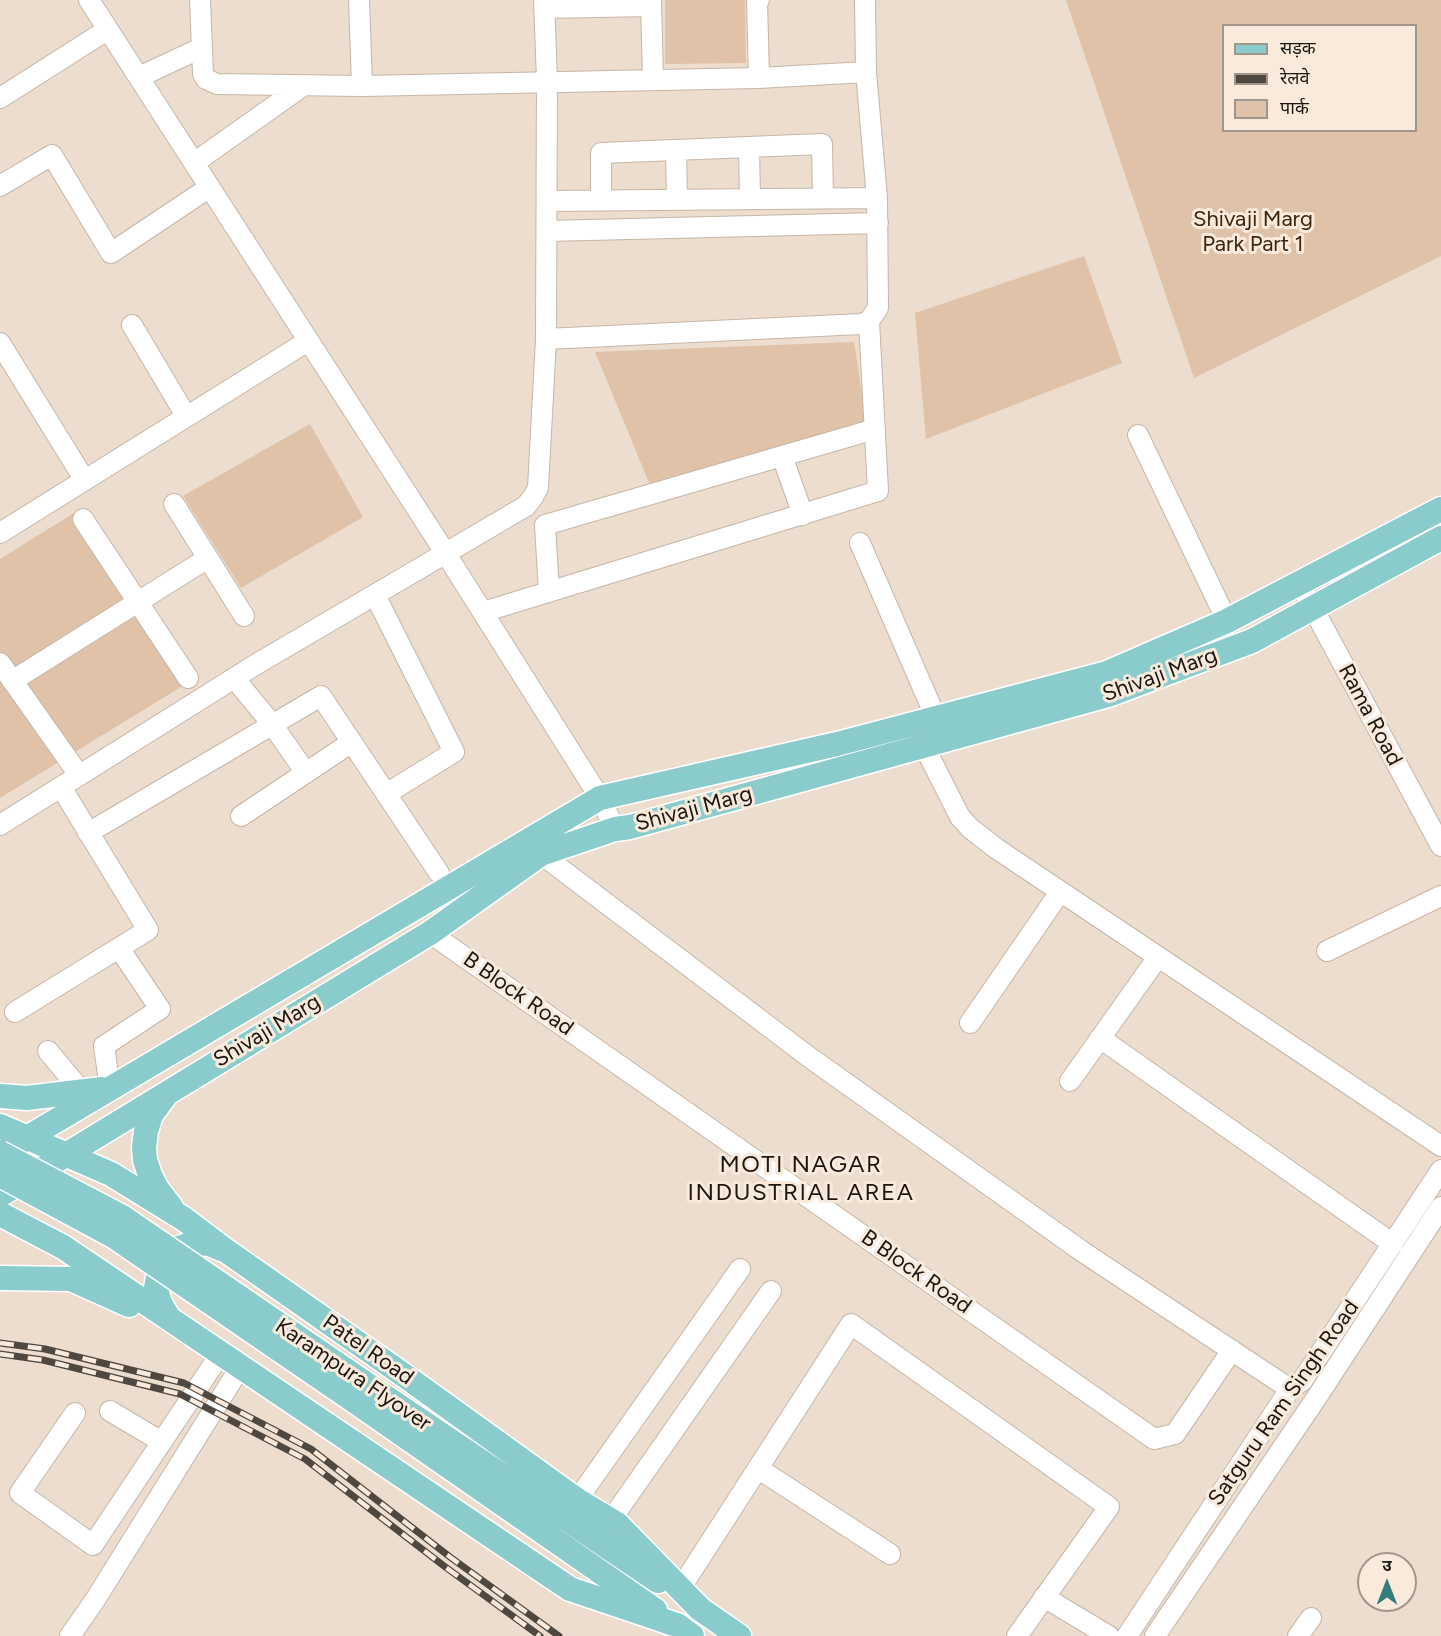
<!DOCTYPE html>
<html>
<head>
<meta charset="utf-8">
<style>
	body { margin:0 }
	#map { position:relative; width:1441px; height:1636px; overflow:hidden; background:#ecddcf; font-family:Figtree,"Noto Sans Devanagari",sans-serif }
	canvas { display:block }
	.legend { position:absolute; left:1222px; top:24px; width:195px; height:108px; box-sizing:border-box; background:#f9eadc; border:2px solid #a1968b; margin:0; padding:8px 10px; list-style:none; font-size:18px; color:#1c1712 }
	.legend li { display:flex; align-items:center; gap:12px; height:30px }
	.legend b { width:30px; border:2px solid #a1968b }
	.north { position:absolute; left:1357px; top:1552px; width:60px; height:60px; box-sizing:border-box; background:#f9eadc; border:2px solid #a1968b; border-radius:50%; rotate:0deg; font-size:16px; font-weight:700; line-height:24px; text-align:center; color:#1c1712 }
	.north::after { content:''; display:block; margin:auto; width:21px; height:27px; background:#347d7d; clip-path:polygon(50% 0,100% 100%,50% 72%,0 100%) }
</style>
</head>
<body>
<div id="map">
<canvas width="1441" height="1636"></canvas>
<ul class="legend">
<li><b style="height:8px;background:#8acbcb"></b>सड़क</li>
<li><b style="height:8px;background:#4f4841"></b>रेलवे</li>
<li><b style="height:16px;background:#dfc2a7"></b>पार्क</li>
</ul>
<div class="north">उ</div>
</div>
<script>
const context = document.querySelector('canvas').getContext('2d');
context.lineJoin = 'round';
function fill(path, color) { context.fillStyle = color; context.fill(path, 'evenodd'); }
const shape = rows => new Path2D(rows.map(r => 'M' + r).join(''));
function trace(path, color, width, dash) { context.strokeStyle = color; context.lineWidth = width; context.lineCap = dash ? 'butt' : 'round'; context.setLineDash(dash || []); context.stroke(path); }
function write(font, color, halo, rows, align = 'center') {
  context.font = font + ' Figtree,sans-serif'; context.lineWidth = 6; context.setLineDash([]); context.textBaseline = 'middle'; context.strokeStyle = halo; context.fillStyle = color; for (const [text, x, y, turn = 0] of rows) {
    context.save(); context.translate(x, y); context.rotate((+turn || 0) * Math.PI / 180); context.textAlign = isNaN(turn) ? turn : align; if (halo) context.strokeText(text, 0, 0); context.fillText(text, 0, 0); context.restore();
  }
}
fill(shape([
	[665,0,745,0,746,63,665,64],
	[1066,0,1441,0,1441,256,1194,378],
	[1224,26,1416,26,1416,130,1224,130],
	[1084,256,1122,363,926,439,915,313],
	[854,342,867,425,650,485,595,352],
	[310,424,363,517,241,588,183,496],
	[82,508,194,679,0,798,0,559]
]), '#dfc2a7');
const minor = shape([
	[89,0,446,554,600,798,615,829],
	[200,0,203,74,206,79,217,84,362,86,759,78,866,72],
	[359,0,362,86],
	[651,0,653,80],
	[759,0,757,0,759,78],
	[544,8,651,6],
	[139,77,201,48],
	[0,98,107,30],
	[749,147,750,199],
	[676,150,677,199],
	[194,163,304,85],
	[0,186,52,155,111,253,210,187],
	[601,200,601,153,822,144,823,198],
	[547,201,877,198,866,72,865,0],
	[547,231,878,223],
	[132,325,186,416],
	[546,339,861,324,869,321,878,308,877,198],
	[0,343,84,479],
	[1138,435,1227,621],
	[782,456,803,515],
	[174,504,244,616],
	[83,519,188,678],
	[0,533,308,341],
	[860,543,936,718],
	[1300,584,1441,846],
	[549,592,545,525,875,429],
	[375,595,454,752,386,794],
	[483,612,878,491,869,321],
	[0,663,79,775],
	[234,678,272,724,306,773],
	[12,681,208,558],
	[924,746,960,817,970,828,997,849,1441,1146],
	[241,816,352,742],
	[0,825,255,665,526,506,533,497,538,488,546,339,547,81,544,0],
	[88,833,321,696,439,873],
	[541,854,809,1057,1083,1252,1290,1389],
	[430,933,1154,1439,1175,1434,1232,1350],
	[1327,951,1441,896],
	[15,1012,148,930,61,787],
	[970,1023,1060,892],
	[1100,1038,1393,1244],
	[48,1051,82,1092],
	[1070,1081,1158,957],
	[110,1088,104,1046,160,1009,119,948],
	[110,1411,162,1442],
	[75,1413,20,1493,93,1545,221,1353],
	[759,1469,890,1554],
	[577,1500,740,1269],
	[611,1520,771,1291],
	[680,1589,851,1324,1109,1507,1017,1636],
	[1044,1597,1109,1636],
	[70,1636,95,1600,241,1366],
	[1127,1636,1290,1389,1302,1381,1441,1170],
	[1155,1636,1317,1397,1441,1207],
	[1298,1636,1311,1618]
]);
const major = shape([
	[0,1096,27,1098,102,1089],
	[165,1096,151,1115,146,1131,144,1147,145,1160,150,1175,157,1189,171,1207],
	[0,1126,111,1174,184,1219,225,1250,405,1376,577,1500,617,1524,700,1609,739,1636],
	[0,1154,600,798,837,744,1107,673,1227,621,1441,509],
	[0,1195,430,933,541,854,615,829,630,827,1108,695,1252,641,1441,538],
	[0,1214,63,1247,570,1589,677,1625,692,1636],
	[0,1278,71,1279,129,1305],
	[168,1317,160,1303,156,1288,159,1272,167,1258,179,1248,194,1243,210,1244,221,1249],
	[347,1371,658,1581],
	[334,1387,655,1610]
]);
trace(minor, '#c5b6a8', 22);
trace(major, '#fff', 27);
trace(minor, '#fff', 20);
trace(major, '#8acbcb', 24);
const rail = shape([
	[0,1343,45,1349,184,1383,311,1449,450,1557,559,1636],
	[0,1354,43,1360,180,1394,305,1459,444,1566,540,1636]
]);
trace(rail, '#4f4841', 7);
trace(rail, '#f9eadc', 4.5, [14]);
const majorBridge = shape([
	[0,1153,122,1217,347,1371],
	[0,1175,115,1237,334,1387]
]);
trace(majorBridge, '#fff', 27, []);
trace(majorBridge, '#8acbcb', 24);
write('22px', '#3d260c', '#f9eadc', [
	["Shivaji Marg",1253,220],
	["Park Part 1",1253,245]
]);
write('22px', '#1c1712', '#f9eadc', [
	["Shivaji Marg",1160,675,-20],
	["Rama Road",1370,715,62],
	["Shivaji Marg",694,809,-15],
	["B Block Road",518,994,35],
	["Shivaji Marg",267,1031,-31],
	["B Block Road",916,1272,35],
	["Patel Road",368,1350,35],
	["Karampura Flyover",353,1375,34],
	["Satguru Ram Singh Road",1284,1403,-55]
]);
context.letterSpacing = '1.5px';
write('24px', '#1c1712', '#f9eadc', [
	["MOTI NAGAR",801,1165],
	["INDUSTRIAL AREA",801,1193]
]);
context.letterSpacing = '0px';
</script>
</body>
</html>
